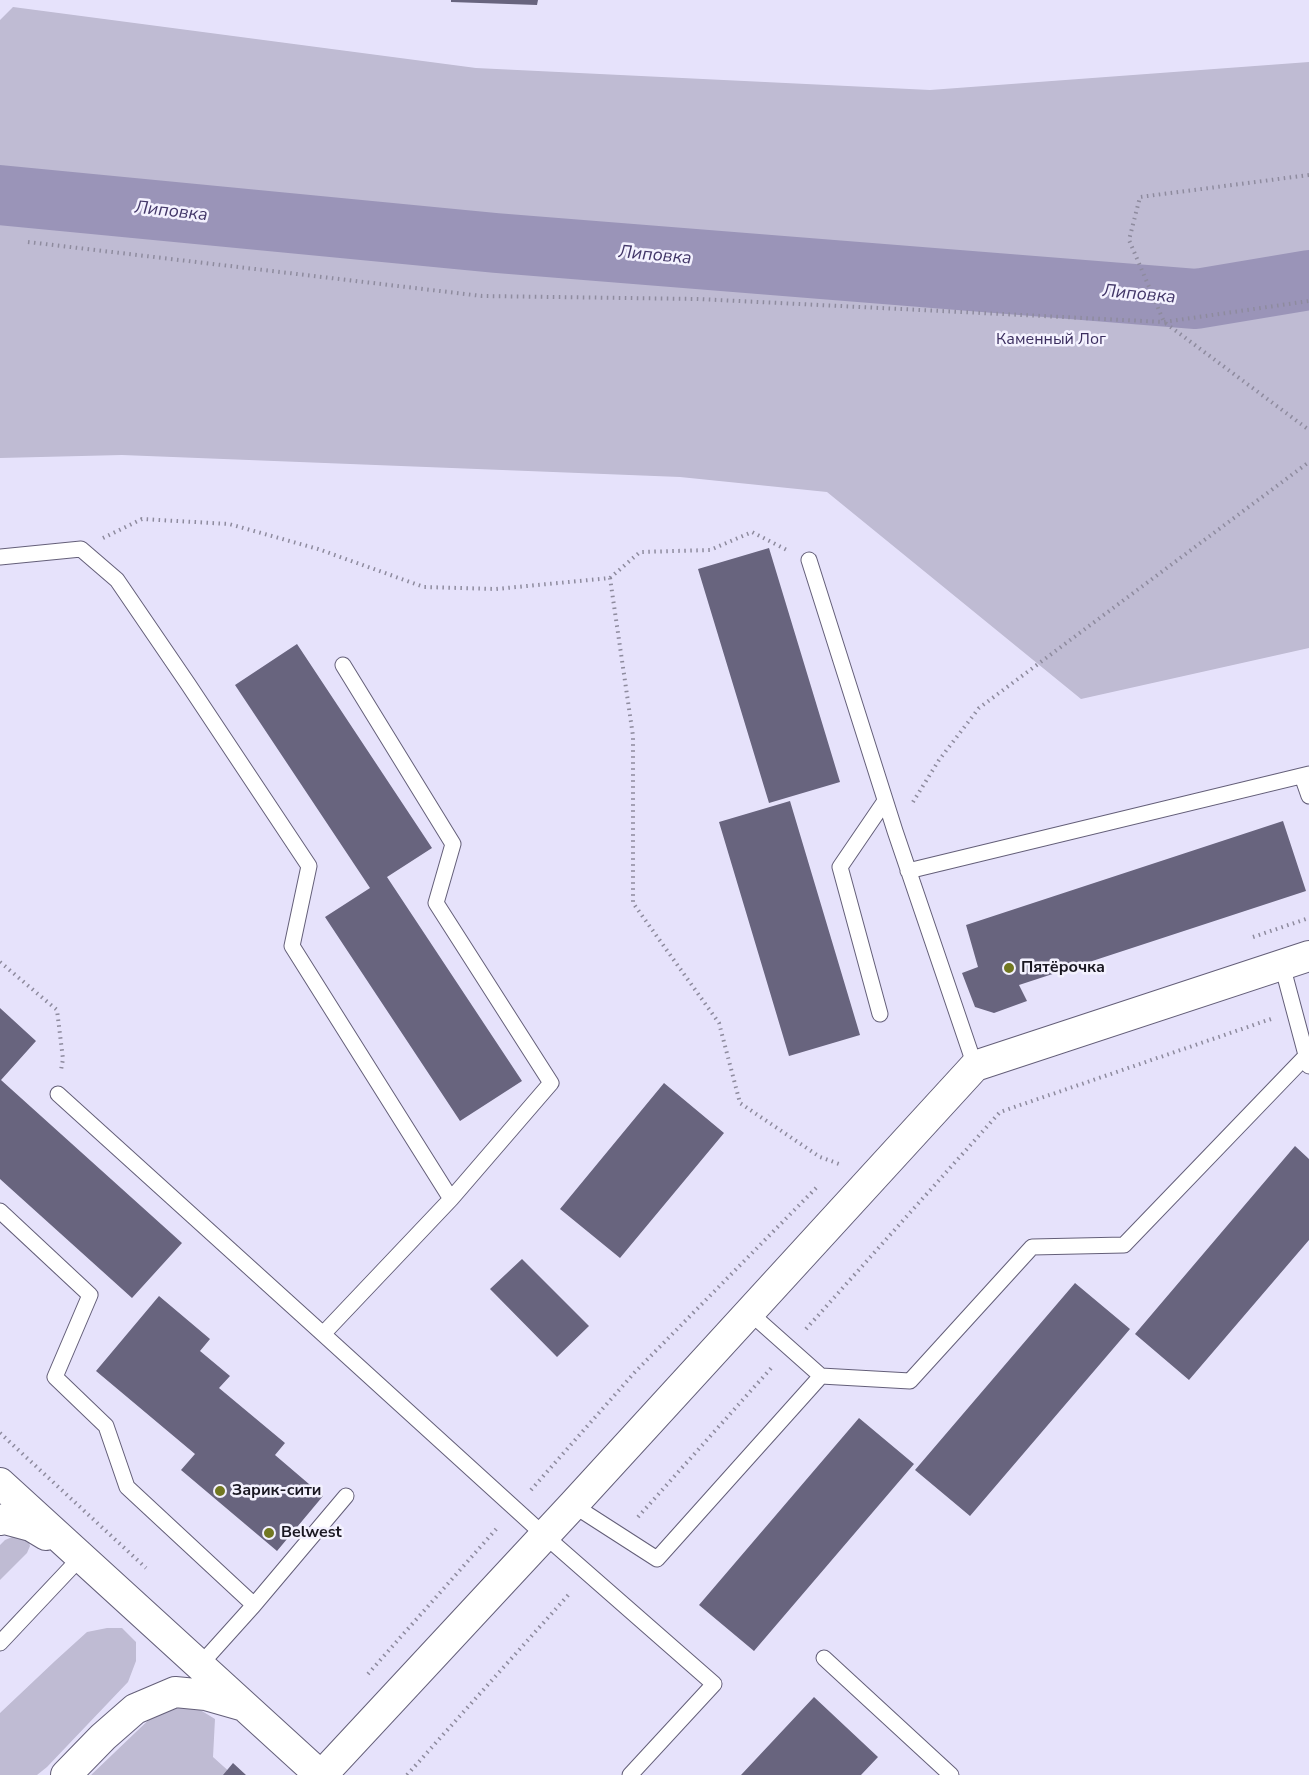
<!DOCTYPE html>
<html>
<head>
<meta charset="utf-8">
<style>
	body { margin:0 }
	canvas { display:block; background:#e6e2fb }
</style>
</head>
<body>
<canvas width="1309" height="1775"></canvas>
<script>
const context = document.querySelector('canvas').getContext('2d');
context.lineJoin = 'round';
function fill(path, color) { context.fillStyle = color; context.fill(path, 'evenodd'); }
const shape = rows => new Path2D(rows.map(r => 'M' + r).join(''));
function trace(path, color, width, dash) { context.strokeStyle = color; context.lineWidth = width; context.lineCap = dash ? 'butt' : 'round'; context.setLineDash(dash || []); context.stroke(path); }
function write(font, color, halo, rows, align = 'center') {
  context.font = font + ' "Nunito Sans",sans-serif'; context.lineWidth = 5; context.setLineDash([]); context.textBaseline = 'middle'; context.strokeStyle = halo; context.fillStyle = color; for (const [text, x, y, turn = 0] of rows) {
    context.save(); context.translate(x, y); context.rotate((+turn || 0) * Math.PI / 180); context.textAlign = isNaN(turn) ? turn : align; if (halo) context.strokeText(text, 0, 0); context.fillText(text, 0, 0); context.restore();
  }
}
fill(shape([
	[13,7,476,68,930,90,1309,62,1309,648,1081,699,827,492,680,477,122,455,0,458,0,20],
	[17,1535,28,1539,30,1546,27,1553,0,1580,0,1545,5,1540],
	[107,1628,122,1628,136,1642,136,1661,128,1682,47,1767,37,1775,0,1775,0,1713,55,1661,87,1632],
	[192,1705,215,1719,213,1757,233,1775,91,1775,159,1710]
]), '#bfbbd3');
trace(shape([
	[0,195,496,243,1196,299,1309,280]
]), '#9a94b8', 60);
fill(shape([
	[451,0,538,0,537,5,451,2],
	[769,548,840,782,769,803,698,569],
	[297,644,432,848,387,877,522,1081,460,1121,325,917,370,888,235,685],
	[790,801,860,1035,789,1056,719,822],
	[1283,821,1306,891,1019,985,1027,1001,994,1013,975,1007,962,973,978,967,966,925],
	[0,1008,36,1041,1,1080,182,1243,132,1298,0,1179],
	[664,1083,724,1133,620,1258,560,1209],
	[1295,1146,1309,1159,1309,1240,1189,1380,1135,1334],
	[522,1259,589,1326,557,1357,490,1289],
	[1075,1283,1130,1329,970,1516,915,1470],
	[159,1296,210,1339,200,1351,230,1376,219,1388,285,1443,275,1455,323,1496,277,1551,181,1470,195,1454,96,1371],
	[859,1418,914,1464,754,1651,699,1605],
	[814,1697,878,1757,861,1775,741,1775],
	[233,1763,246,1775,223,1775]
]), '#68647e');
const lane = shape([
	[0,557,81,549,117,580,188,684,309,866,292,946,451,1199,323,1334,544,1535,714,1684,630,1775],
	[809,560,895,831,975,1066],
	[343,665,453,844,436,903,551,1083,451,1199],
	[1302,776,1309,796],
	[908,871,1309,774],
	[1282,965,1309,1066],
	[880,1014,840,867,885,801],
	[58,1094,323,1334],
	[0,1211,90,1295,55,1377,106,1426,127,1487,254,1605,200,1665],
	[749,1312,821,1376],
	[573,1505,657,1559,821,1376,910,1381,1032,1247,1124,1245,1305,1057,1309,1056],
	[254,1605,346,1496],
	[0,1643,81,1557],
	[824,1658,951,1775]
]);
const street = shape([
	[0,1483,320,1775],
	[0,1520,5,1519,31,1526,46,1535],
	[66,1775,103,1737,135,1709,175,1692,206,1695,241,1705],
	[322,1775,573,1505,975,1066,1309,956]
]);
trace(lane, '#645f79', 17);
trace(street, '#645f79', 32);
trace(shape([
	[1309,175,1140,197,1129,240,1164,322,1309,430],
	[28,242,482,296,698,299,1164,322,1309,301],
	[103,538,142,519,229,524,318,549,424,587,496,589,610,578,633,736,633,903,719,1023,740,1103,820,1157,842,1165],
	[610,578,640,552,710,550,752,532,787,550],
	[913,802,939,760,979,708,1309,462],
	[1253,937,1309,918],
	[0,962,57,1010,63,1059,61,1070],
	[806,1329,1000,1112,1271,1019],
	[0,1433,146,1568],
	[531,1490,635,1372,818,1186],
	[638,1517,773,1366],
	[368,1674,498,1527],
	[407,1775,571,1592]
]), '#8e8b9e', 4, [1.5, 4.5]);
trace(lane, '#fff', 15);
trace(street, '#fff', 30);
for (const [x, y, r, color] of [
	[1009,968,6,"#727821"],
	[220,1491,6,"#727821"],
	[269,1533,6,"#727821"]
]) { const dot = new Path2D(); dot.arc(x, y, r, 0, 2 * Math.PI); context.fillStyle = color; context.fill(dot); trace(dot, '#f3f1fe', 2); }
write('16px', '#3b2e5f', '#f3f1fe', [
	["Каменный Лог",1051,340]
]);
write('bold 16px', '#191721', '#f3f1fe', [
	["Пятёрочка",1021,968],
	["Зарик-сити",232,1491],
	["Belwest",281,1533]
], 'left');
write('italic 18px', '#433769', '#f3f1fe', [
	["Липовка",171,212,6],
	["Липовка",655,256,5],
	["Липовка",1139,295,5]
]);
</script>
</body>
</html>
